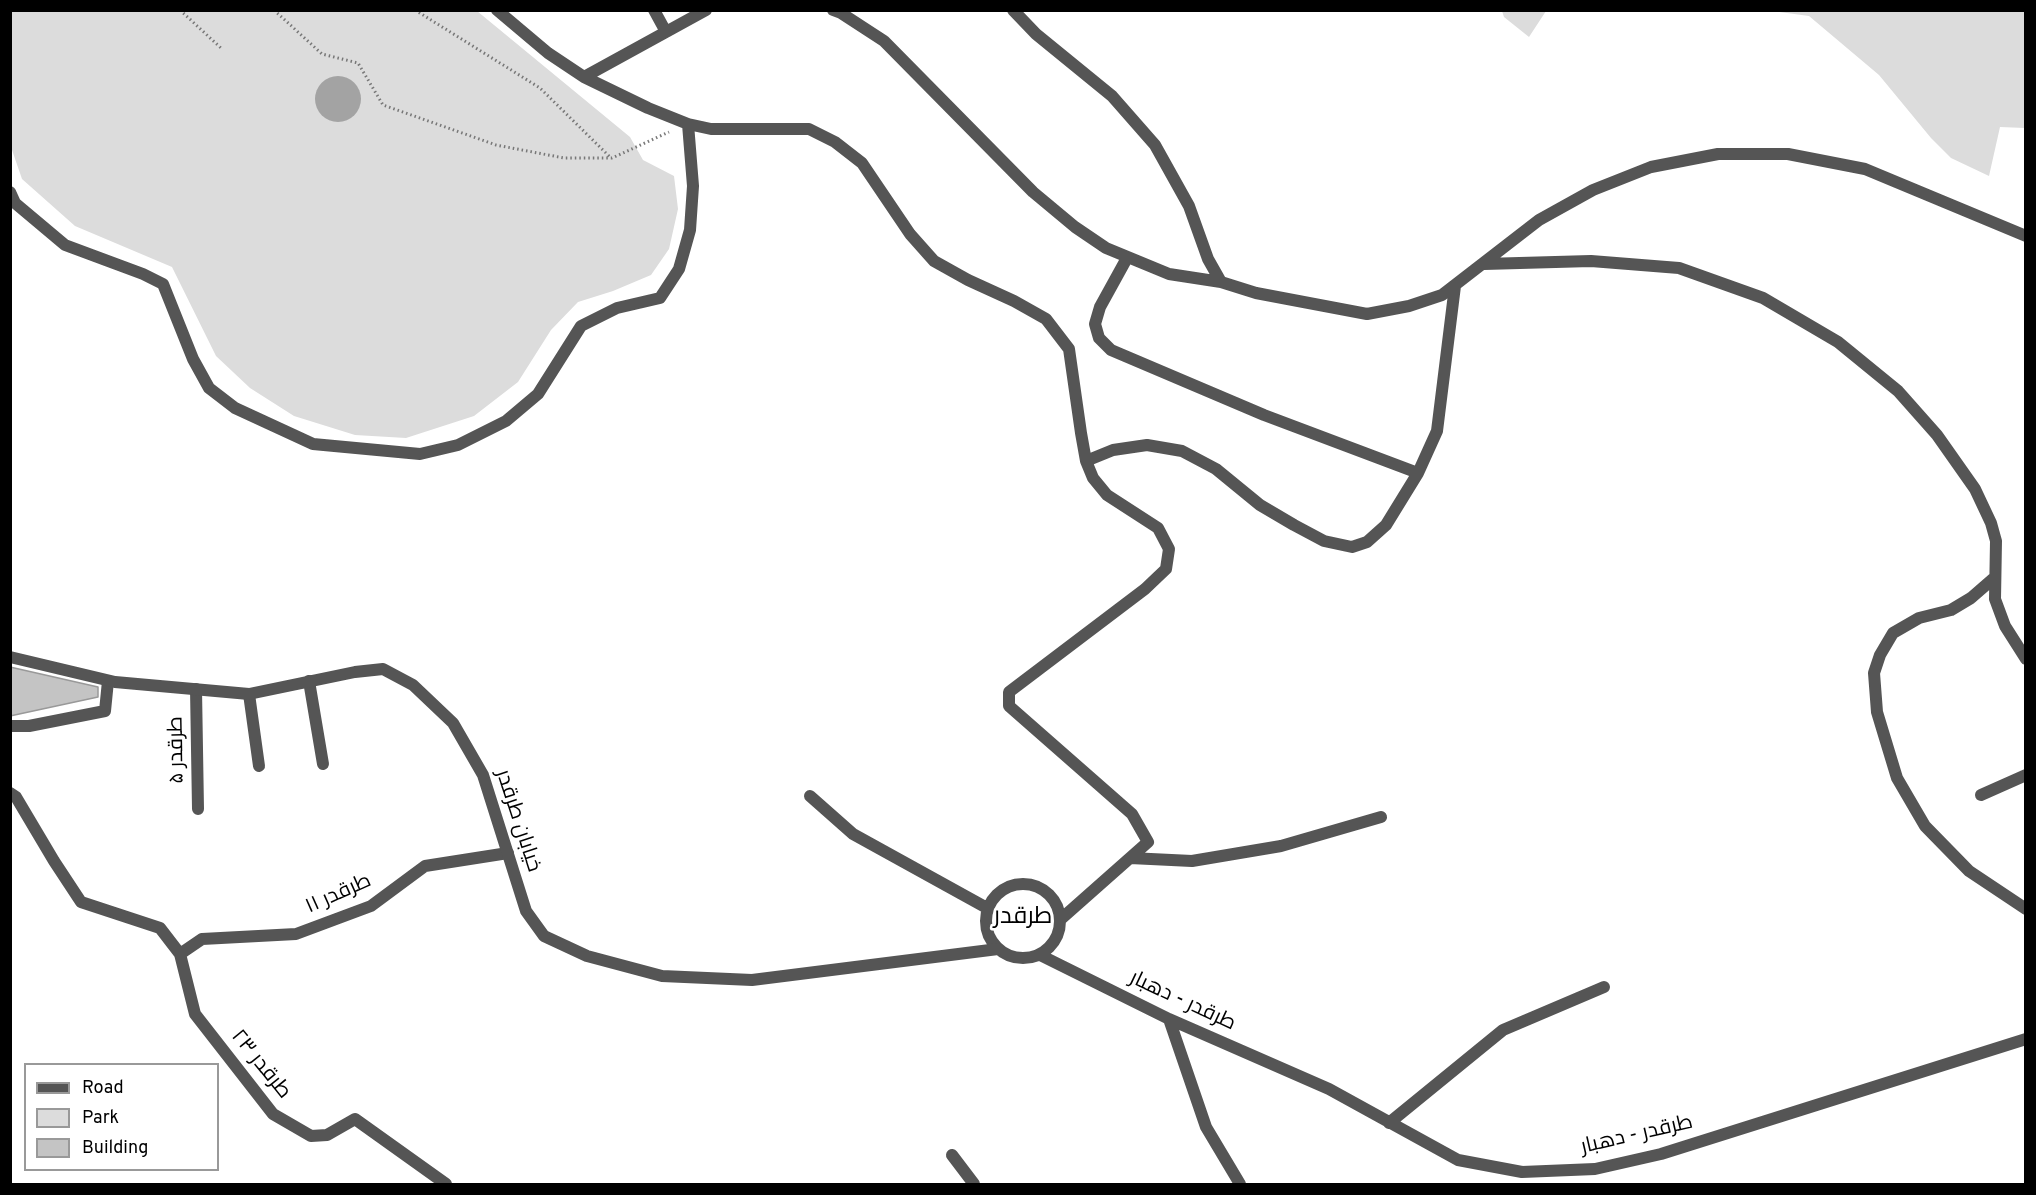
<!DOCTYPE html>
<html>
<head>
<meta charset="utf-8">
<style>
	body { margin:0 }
	#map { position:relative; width:2036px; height:1195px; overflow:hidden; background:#fff; font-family:Overpass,sans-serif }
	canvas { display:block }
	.frame { position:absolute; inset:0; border:12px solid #000; pointer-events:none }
	.legend { position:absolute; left:24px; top:1063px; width:195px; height:108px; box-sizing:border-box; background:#fff; border:2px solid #999; margin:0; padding:8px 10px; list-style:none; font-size:18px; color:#000 }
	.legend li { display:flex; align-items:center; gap:12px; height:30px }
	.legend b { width:30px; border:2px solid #999 }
</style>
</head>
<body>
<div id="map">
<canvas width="2036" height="1195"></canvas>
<div class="frame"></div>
<ul class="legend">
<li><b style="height:8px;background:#555"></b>Road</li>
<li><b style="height:16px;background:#dcdcdc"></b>Park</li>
<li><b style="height:16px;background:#c4c4c4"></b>Building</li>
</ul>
</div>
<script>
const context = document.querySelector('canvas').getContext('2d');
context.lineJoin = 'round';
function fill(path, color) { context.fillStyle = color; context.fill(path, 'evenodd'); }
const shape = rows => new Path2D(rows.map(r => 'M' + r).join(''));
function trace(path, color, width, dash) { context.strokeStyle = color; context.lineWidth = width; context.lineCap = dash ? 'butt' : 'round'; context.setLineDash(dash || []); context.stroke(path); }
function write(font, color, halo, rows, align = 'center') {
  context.font = font + ' Overpass,Cairo,sans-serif'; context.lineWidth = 5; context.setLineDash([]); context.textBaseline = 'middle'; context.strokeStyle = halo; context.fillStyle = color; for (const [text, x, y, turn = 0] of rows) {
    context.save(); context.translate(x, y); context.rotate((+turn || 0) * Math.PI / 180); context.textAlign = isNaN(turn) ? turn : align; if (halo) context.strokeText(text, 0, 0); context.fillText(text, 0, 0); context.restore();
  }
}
fill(shape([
	[11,11,477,11,630,137,643,160,674,176,678,209,669,249,651,275,613,291,578,302,551,330,518,382,474,416,406,438,355,435,294,416,250,388,216,356,172,267,75,226,22,179,11,147],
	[1502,11,1502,10,1546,11,1529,37,1504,17],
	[1772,11,2025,11,2025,128,2000,127,1989,176,1951,158,1931,138,1879,75,1809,16]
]), '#dcdcdc');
fill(shape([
	'315 99a23 23 0 1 1 46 0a23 23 0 1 1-46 0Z'
]), '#a3a3a3');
const building = shape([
	[10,667,98,687,98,697,10,716,10,667]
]);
fill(building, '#c4c4c4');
trace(building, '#999', 1.5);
trace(shape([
	[180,10,222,49],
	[274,10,322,54,358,63,383,105,496,145,564,158,612,158,669,132],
	[415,10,540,88,610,157]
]), '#777', 3, [1.5, 3]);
trace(shape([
	[497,10,548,53,584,77,648,108,688,124,711,129,809,129,835,142,862,163,910,234,934,261,968,280,1014,301,1046,319,1069,349,1081,433,1086,461,1093,478,1107,495,1158,528,1169,549,1166,569,1145,589,1009,692,1009,706,1132,814,1148,842,1061,919],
	[654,10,666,32],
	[833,10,841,13,884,41,1033,192,1075,227,1106,248,1169,274,1221,282],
	[1013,10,1036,34,1112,96,1155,145,1189,206,1208,259,1221,282,1256,293,1367,314,1409,306,1442,295,1539,220,1593,190,1651,167,1718,154,1788,154,1865,169,2026,236],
	[584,77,706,10],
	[10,192,15,203,65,245,143,274,163,284,193,359,209,388,235,408,313,444,420,454,458,445,506,421,538,394,581,326,617,308,660,298,679,269,690,230,693,186,688,124],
	[1127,258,1100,307,1095,324,1099,338,1111,350,1264,415,1418,473],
	[1484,264,1591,261,1679,268,1763,298,1838,342,1898,391,1937,435,1975,489,1991,523,1996,541,1995,599,2005,626,2026,659],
	[1086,461,1113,450,1147,445,1182,451,1216,469,1260,505,1294,525,1324,541,1352,547,1367,542,1386,525,1418,473,1437,431,1455,286],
	[1994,578,1971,598,1951,610,1919,618,1893,633,1880,655,1874,673,1877,712,1897,778,1925,826,1969,871,2026,909],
	[309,681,323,764],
	[196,689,198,809],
	[249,694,259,766],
	[10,726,29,726,105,711,108,681],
	[10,793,16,797,54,861,81,902,160,928,180,954,195,1014,273,1114,311,1136,327,1135,355,1119,446,1184],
	[1981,795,2026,775],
	[810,796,853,834,987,908],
	[1130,858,1192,861,1281,846,1381,817],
	'986 921a37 37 0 1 1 74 0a37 37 0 1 1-74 0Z',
	[180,954,202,939,296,934,371,906,425,866,508,853],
	[1040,955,1169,1019,1329,1089,1458,1160,1522,1172,1595,1169,1661,1154,2026,1039],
	[1169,1019,1206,1127,1240,1184],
	[1389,1123,1503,1030,1604,987],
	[952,1155,974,1184]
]), '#555', 12);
trace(shape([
	[10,657,115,682,249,694,355,672,383,669,413,685,453,723,483,775,526,911,544,936,587,956,662,976,752,980,998,949]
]), '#555', 12);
write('21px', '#000', '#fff', [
	["طرقدر ۵",178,750,-91],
	["خیابان طرقدر",517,821,72],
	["طرقدر ۱۱",339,895,-24],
	["طرقدر - دهبار",1182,1002,25],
	["طرقدر ۲۳",260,1065,51],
	["طرقدر - دهبار",1637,1136,-13]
]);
write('24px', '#000', '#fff', [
	["طرقدر",1023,918]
]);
</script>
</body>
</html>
